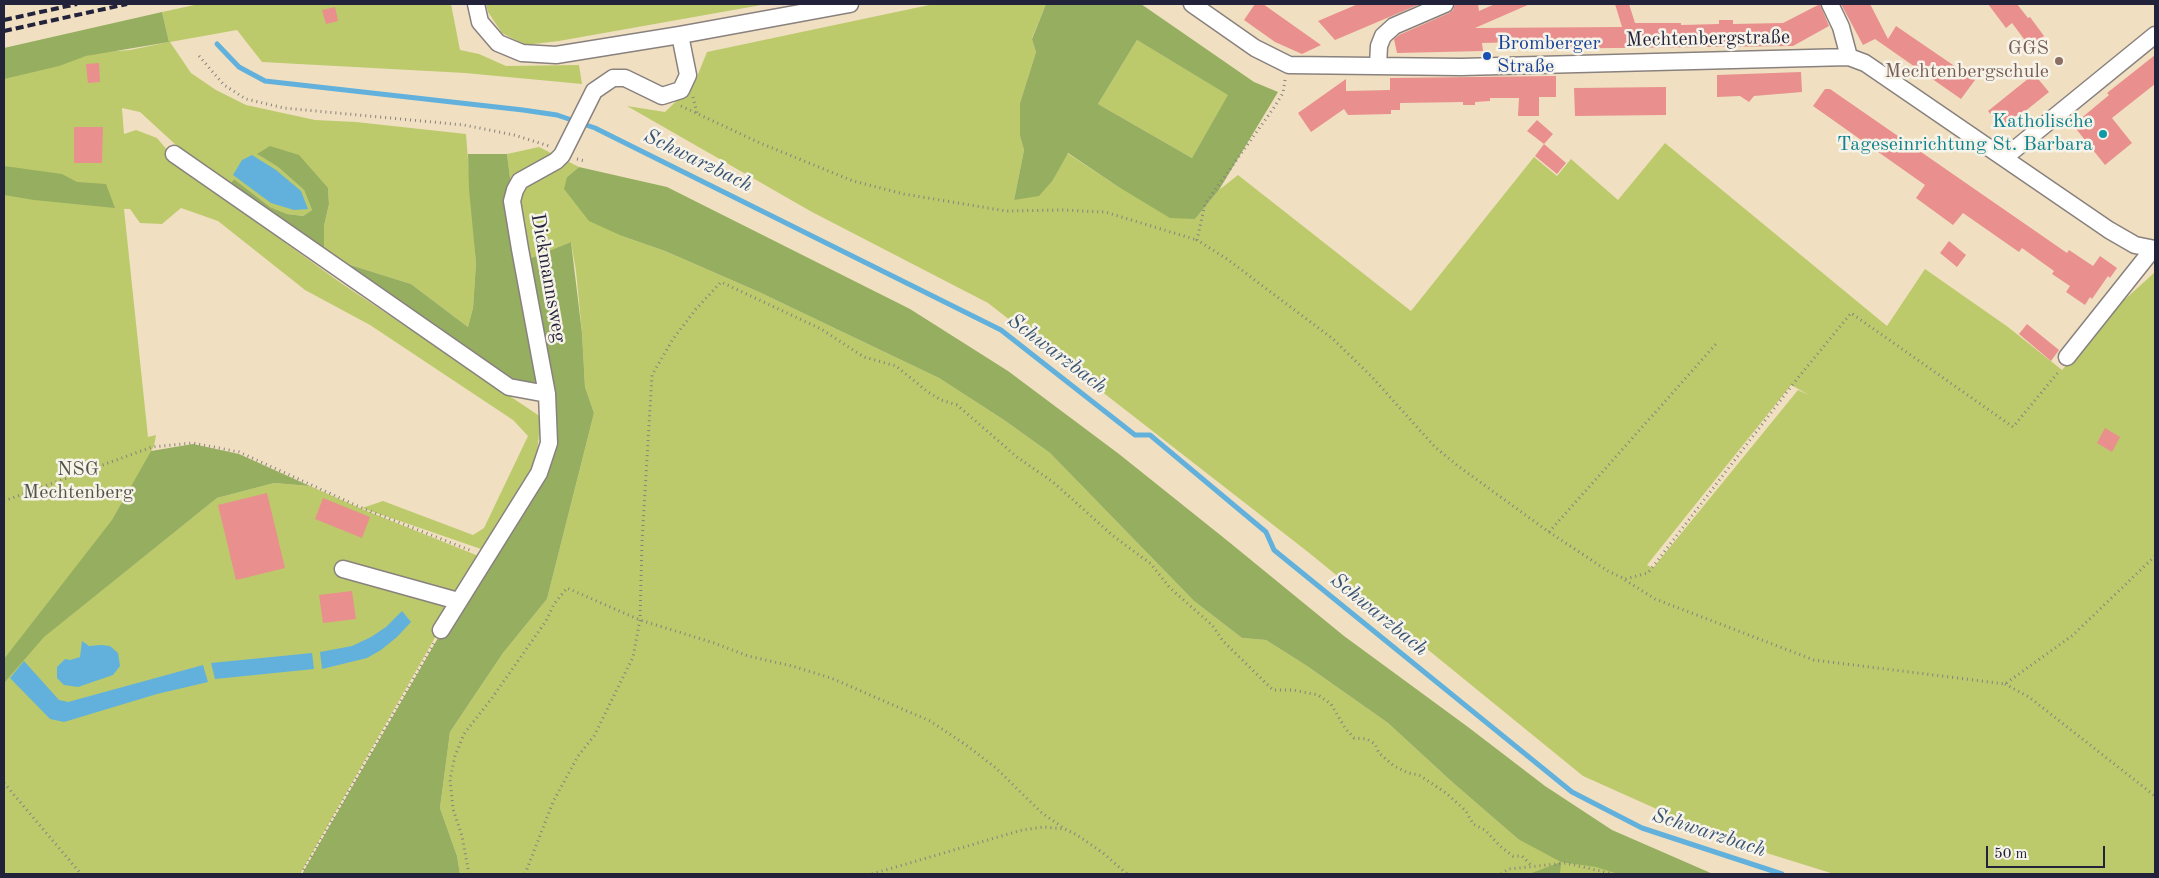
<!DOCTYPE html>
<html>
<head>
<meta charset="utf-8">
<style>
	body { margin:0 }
	#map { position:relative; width:2159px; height:878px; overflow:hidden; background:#f0e0c1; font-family:"Old Standard TT",serif }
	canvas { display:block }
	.frame { position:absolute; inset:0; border:5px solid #22223b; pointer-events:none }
	.scale { position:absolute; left:1986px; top:846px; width:119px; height:22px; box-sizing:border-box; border:2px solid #22223b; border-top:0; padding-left:6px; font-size:15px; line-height:18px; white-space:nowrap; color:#22223b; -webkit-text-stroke:4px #f7f3e8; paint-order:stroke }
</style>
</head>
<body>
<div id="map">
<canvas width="2159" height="878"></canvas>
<div class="frame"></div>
<div class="scale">50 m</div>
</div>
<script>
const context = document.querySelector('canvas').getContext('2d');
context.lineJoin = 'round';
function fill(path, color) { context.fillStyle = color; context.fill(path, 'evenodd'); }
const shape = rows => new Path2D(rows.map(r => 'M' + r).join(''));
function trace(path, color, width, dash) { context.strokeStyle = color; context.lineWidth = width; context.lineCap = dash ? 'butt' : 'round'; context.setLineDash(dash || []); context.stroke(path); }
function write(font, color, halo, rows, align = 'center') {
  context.font = font + ' "Old Standard TT",serif'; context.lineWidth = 5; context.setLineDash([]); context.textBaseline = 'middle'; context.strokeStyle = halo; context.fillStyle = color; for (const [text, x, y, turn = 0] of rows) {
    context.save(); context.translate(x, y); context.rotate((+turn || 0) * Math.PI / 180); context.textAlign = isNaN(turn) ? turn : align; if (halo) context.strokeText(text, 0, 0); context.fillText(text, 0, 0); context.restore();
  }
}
fill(shape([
	[199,4,451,4,460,50,479,54,506,66,579,65,582,84,465,73,262,62,237,30,170,42,191,73,216,90,246,105,315,120,356,122,466,134,476,263,473,308,468,327,411,284,344,263,324,247,324,226,329,204,328,188,257,154,278,167,304,190,312,210,303,216,287,214,270,207,234,179,229,186,176,145,140,112,122,108,124,134,136,130,157,138,184,170,341,283,541,417,536,461,481,549,362,508,383,501,473,535,484,528,528,436,513,420,370,325,305,290,218,221,181,208,162,224,140,223,130,209,124,209,148,437,156,435,154,446,58,625,217,498,274,483,310,486,362,509,481,557,300,874,4,874,4,75,103,52,130,50,169,42,162,12],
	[486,4,767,4,559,41,525,45,502,33,488,12],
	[934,4,1046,4,1032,38,1036,52,1020,103,1020,136,1024,150,1014,200,1053,180,1067,153,1117,186,1195,219,1219,190,1238,175,1411,311,1534,157,1557,176,1571,159,1618,200,1665,143,1887,326,1925,269,2008,327,2062,370,2111,312,2155,272,2155,874,1834,874,1728,841,1583,776,1308,552,988,303,812,212,627,106,665,112,694,84,707,52],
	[1791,385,1809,395,1798,390,1653,568,1647,565],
	[1137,40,1229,95,1192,158,1098,104],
	[539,147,579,167,567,177,622,236,665,251,759,292,939,378,1004,420,1050,453,1194,601,1242,638,1266,640,1307,666,1388,723,1451,781,1518,839,1708,874,460,874,457,856,440,808,450,732,503,653,547,599,594,413,585,387,582,333,576,271,571,242,526,260,517,232,507,154]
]), '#bcca6c');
fill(shape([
	[1046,4,1141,4,1254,82,1278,92,1219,190,1195,219,1170,218,1117,186,1068,153,1053,180,1039,196,1014,200,1024,150,1020,136,1020,103,1036,52,1032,39],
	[1137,40,1228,95,1192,158,1098,104],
	[162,12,169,42,86,56,59,66,4,79,4,48],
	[270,146,299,155,328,188,329,204,324,226,324,247,344,263,411,284,468,327,473,308,476,263,469,189,468,154,507,154,517,232,526,260,571,242,582,333,585,387,594,413,547,599,503,653,450,732,440,808,457,856,460,874,302,874,442,631,539,473,545,392,518,385,229,186,234,179,270,207,287,214,303,216,312,210,304,190,278,167,257,154],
	[4,166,62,174,77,182,106,184,115,208,34,200,4,195],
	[579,167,667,187,910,309,1008,371,1119,454,1229,542,1344,636,1468,727,1545,786,1612,830,1713,874,1618,874,1596,867,1561,862,1560,874,1529,874,1561,862,1518,839,1451,781,1388,723,1307,666,1266,640,1242,638,1194,601,1050,453,1004,420,939,378,759,292,665,251,622,236,589,221,564,189,567,177],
	[193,444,239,454,310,486,274,483,217,498,44,637,4,683,4,659,112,520,151,451]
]), '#95ae60');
fill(shape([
	[252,155,276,170,301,191,308,209,294,210,271,203,233,175,242,160],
	[402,611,411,622,397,637,381,650,367,658,322,669,320,652,352,646,371,637,386,627],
	[82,641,89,646,101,645,110,646,118,653,120,666,113,675,78,687,64,685,57,678,57,667,65,659,70,660,80,657],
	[312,653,314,669,215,679,211,663],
	[24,661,59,700,68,702,203,665,208,682,157,694,64,722,50,719,10,678]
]), '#62b1dc');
trace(shape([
	[217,44,239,67,265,81,523,110,557,115,595,128,1001,330,1135,435,1150,435,1266,532,1274,550,1572,792,1642,828,1782,874]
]), '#62b1dc', 5);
fill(shape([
	[1255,4,1263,4,1321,45,1302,54,1275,42,1244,20],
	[1358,4,1420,4,1335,40,1318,21],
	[1455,4,1478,4,1479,11,1495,4,1530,4,1475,28,1622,27,1615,4,1629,4,1635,23,1681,23,1681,25,1719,24,1719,20,1733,20,1733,24,1783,23,1820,4,1829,26,1793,46,1527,49,1527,47,1519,47,1519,42,1482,43,1483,51,1397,53,1394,39,1399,35,1449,13,1453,10],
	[1841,4,1870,4,1888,39,1896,26,1975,80,1961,99,1875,39,1863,45],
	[1988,4,2017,4,2028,18,2030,17,2044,36,2030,47,2012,23,2006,28],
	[335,7,338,21,326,24,322,10],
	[2155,55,2155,84,2112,118,2132,143,2105,165,2073,125,2109,95,2107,93],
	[99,63,100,82,88,83,86,64],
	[1801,72,1802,92,1754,96,1749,102,1740,96,1717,97,1717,75],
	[2034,74,2049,92,2003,129,1988,111],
	[1556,76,1556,97,1539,97,1539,116,1518,116,1519,98,1490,98,1490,101,1475,102,1475,105,1463,105,1463,102,1400,103,1400,110,1391,110,1391,114,1348,115,1344,109,1311,132,1298,113,1346,79,1346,91,1390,90,1390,78],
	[1666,87,1666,115,1575,116,1574,88],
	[1825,89,1830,89,2067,253,2069,250,2093,266,2100,256,2117,268,2110,278,2108,276,2092,299,2090,297,2085,305,2066,292,2070,286,2052,274,2054,271,2022,248,2019,252,1963,213,1953,225,1916,198,1925,185,1813,106],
	[1537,120,1553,134,1544,144,1527,131],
	[74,127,103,127,102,163,74,163],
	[1544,144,1566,163,1557,174,1535,156],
	[1949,241,1966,255,1957,267,1940,253],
	[2027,324,2059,350,2051,361,2019,334],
	[2105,428,2120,437,2112,452,2097,443],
	[267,493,285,568,236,580,218,505],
	[323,498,370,517,362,538,315,519],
	[352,591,356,619,323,623,319,595]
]), '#e98f8d');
const minor = shape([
	[476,4,480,22,498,43,522,53,556,55,680,35,850,4],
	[1192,4,1255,48,1289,65,1461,67,1849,57,1865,63,2109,230,2135,245,2155,249],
	[1830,4,1841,27,1849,57],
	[1378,66,1379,46,1383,36,1394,26,1445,4],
	[174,154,509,387,547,394],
	[2004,158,2155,35],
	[2067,357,2153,249],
	[343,569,458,601],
	[441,630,539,473,549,443,547,394,520,249,512,201,515,190,520,181,556,161,562,155,594,91,613,78,625,78,662,96,681,90,688,75,680,35]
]);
trace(minor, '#89817e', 19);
trace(shape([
	[199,56,224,85,246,99,284,108,464,125,514,135,549,146],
	[1285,80,1283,93,1273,109,1205,204,1197,240,1227,259,1333,339,1372,377,1435,447,1458,466,1549,532,1608,571,1625,579,1648,573,1793,384,1851,313,2013,427,2060,370],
	[693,97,697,113],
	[681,106,760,143,853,181,904,194,1006,211,1061,210,1105,212,1197,240],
	[577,159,585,161],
	[4,501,152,447,193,443,239,452,362,508,472,551],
	[1549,532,1716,344],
	[1625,580,1655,599,1814,660,2005,684,2073,635,2155,556],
	[2005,684,2029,697,2155,796],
	[4,783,81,874],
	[301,874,435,641],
	[469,874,462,836,453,809,450,779,455,756,464,734,492,698,546,621,554,604,567,588,640,620,714,643,748,656,792,666,831,678,930,721,966,745,996,768,1042,813,1065,829],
	[525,874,553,802,578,756,594,736,633,657,640,620,642,542,652,375,673,339,696,309,721,282,821,329,864,357,896,366,928,392,941,400,957,405,1017,457,1053,482,1112,535,1151,564,1170,588,1212,625,1223,641,1273,690,1293,690,1318,695,1331,704,1345,728,1354,738,1367,739,1375,744,1379,753,1394,766,1408,773,1419,775,1446,793,1466,811,1473,824,1485,830,1500,846,1513,856,1522,856,1533,867],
	[872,874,1022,830,1044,827,1065,829,1077,835,1103,853,1127,874],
	[1501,874,1509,869,1566,863,1613,874]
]), '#89817e', 3, [1, 4]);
trace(minor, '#fff', 16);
trace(shape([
	[4,20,77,4],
	[4,31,127,4]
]), '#22223b', 4, [8, 4]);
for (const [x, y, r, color] of [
	[1487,56,5,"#1a4fb4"],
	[2059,61,5,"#8d6e63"],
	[2103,134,5,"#0f9aa8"]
]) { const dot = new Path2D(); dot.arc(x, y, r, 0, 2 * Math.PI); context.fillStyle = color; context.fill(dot); trace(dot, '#f7f3e8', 2); }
write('20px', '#22223b', '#f7f3e8', [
	["Mechtenbergstraße",1708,39,-1],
	["Dickmannsweg",548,278,80]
]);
write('20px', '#164399', '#f7f3e8', [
	["Bromberger",1497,44],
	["Straße",1497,67]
], 'left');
write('20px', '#785e54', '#f7f3e8', [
	["GGS",2049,49],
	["Mechtenbergschule",2049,72]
], 'right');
write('20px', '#0d838f', '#f7f3e8', [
	["Katholische",2093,122],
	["Tageseinrichtung St. Barbara",2093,145]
], 'right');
write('20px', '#50544a', '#f7f3e8', [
	["NSG",78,470],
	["Mechtenberg",78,493]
]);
write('italic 21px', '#385473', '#f7f3e8', [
	["Schwarzbach",698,161,26],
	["Schwarzbach",1057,354,37],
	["Schwarzbach",1379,615,39],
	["Schwarzbach",1709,833,18]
]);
</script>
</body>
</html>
